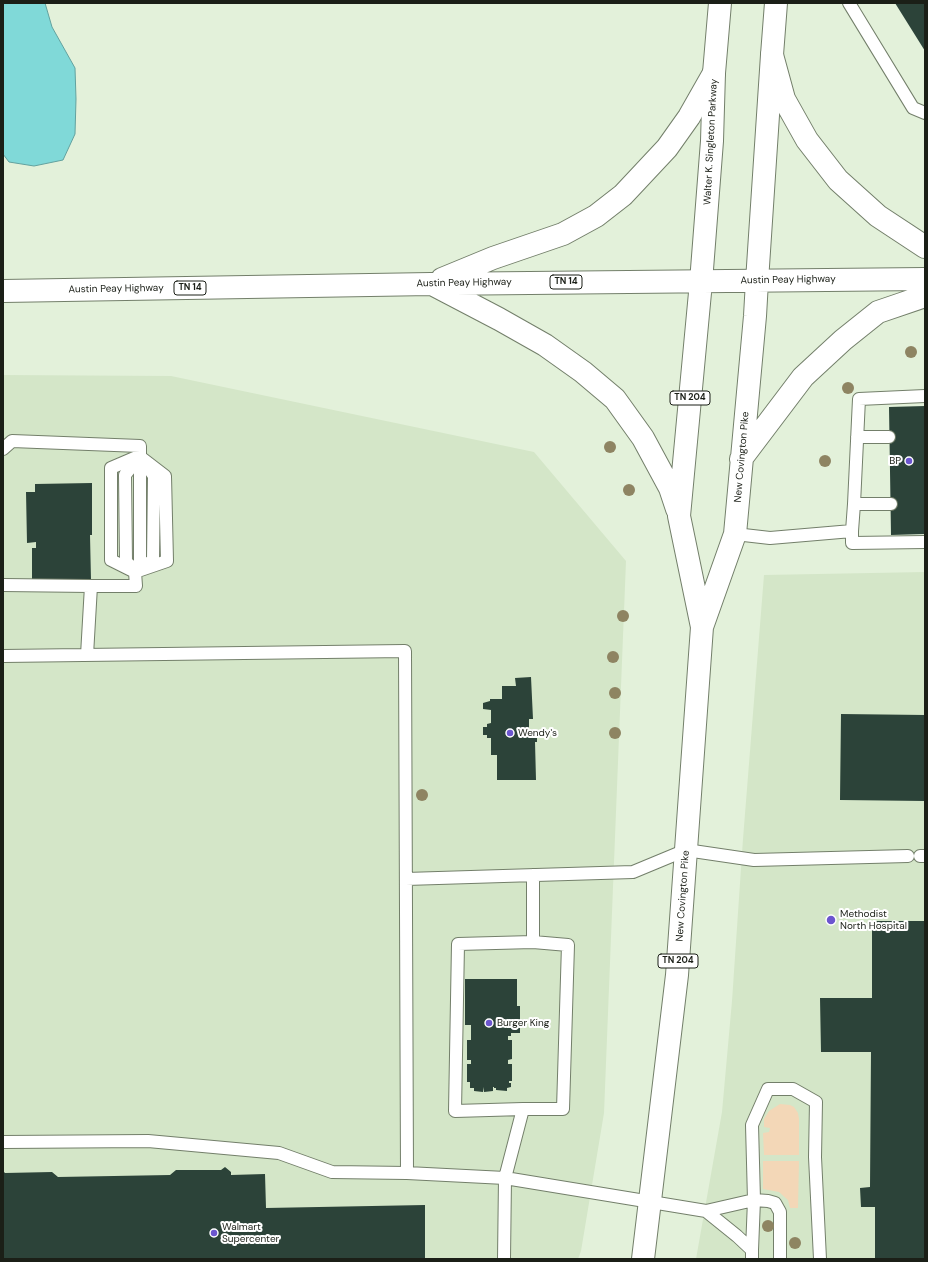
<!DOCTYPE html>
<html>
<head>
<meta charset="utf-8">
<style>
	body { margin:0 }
	#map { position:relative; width:928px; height:1262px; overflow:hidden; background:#e3f1da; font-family:"DM Sans",sans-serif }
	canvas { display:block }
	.frame { position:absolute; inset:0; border:4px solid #1b1f17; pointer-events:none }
</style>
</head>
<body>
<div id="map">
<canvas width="928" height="1262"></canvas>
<div class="frame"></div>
</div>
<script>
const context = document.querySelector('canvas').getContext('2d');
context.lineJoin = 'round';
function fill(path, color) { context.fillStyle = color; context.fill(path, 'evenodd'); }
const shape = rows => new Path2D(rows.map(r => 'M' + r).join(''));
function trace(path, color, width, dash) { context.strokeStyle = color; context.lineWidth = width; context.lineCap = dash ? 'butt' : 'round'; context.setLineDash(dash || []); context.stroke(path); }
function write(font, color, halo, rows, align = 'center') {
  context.font = font + ' "DM Sans",sans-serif'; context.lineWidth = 4; context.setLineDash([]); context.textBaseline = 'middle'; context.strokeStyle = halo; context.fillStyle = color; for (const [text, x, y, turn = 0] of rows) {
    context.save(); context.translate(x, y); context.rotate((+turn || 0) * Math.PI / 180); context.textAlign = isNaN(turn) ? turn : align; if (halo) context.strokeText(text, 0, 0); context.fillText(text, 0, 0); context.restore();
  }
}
fill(shape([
	[3,375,171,376,534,452,626,561,604,1113,581,1251,578,1259,3,1259],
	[925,572,925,1259,696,1259,722,1112,732,1001,743,839,764,575]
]), '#d4e6c8');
fill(shape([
	[780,1104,790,1105,794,1107,798,1113,799,1119,799,1155,764,1155,763,1133,769,1132,770,1128,764,1127,764,1119,769,1111],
	[763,1161,799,1161,798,1208,790,1208,788,1200,779,1192,763,1189]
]), '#f3d7b7');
const water = shape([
	[3,3,45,3,52,27,75,68,76,99,75,134,63,160,34,166,9,162,3,154,3,3]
]);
fill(water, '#80d9d8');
trace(water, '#62a19e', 1);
fill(shape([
	[895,3,925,3,925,51],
	[925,406,925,534,891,535,889,407],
	[92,483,92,535,90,535,91,580,32,581,32,548,36,548,36,542,27,543,26,492,35,492,35,484],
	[531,677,533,719,529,719,529,738,537,738,537,742,535,742,536,780,497,780,497,755,491,755,491,738,487,738,487,735,483,735,483,727,487,727,487,724,491,723,491,710,483,709,483,703,490,701,490,699,502,699,502,686,516,686,515,678],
	[841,714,925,715,925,801,840,800],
	[872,921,925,921,925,1259,875,1259,875,1207,861,1207,860,1188,870,1187,871,1052,821,1052,820,998,872,998],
	[465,979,517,979,517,1006,520,1006,520,1033,511,1033,511,1036,508,1036,508,1040,512,1040,512,1059,508,1060,508,1064,512,1064,512,1081,509,1081,509,1083,511,1083,511,1087,507,1088,507,1091,496,1090,496,1088,494,1088,494,1087,493,1087,493,1091,484,1092,484,1087,483,1092,474,1091,474,1088,470,1088,470,1082,467,1082,467,1064,471,1064,471,1060,467,1060,467,1040,471,1040,471,1025,465,1025],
	[225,1167,231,1172,231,1175,265,1174,266,1208,425,1205,425,1259,3,1259,3,1171,5,1173,52,1172,58,1177,170,1175,176,1170,221,1170]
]), '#2c4339');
const service = shape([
	[849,3,913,108,925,113],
	[857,437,889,437],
	[3,449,12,441,140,446,140,561,135,572,136,586,91,586],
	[139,456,165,476,167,561,135,572,111,560,111,468,139,456],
	[854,504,891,504],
	[852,531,854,504,859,399,925,396],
	[735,534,770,538,852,531,852,543,925,542],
	[143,567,153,560,154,476,146,465],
	[134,571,126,561,125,475,139,457],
	[3,585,91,586,87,655],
	[3,656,405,651,407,1173],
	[920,856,925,856],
	[406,879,633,872,686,850,754,860,908,856],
	[523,1109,455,1111,458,944,533,942],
	[3,1142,148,1141,279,1153,332,1172,407,1173,505,1178,706,1211,754,1200,768,1201,775,1203,780,1212,780,1259],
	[706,1211,737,1236,752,1250,752,1259],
	[752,1250,754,1200,752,1125,768,1089,793,1089,816,1102,815,1157,820,1259],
	[504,1259,505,1178,523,1109,563,1109,568,945,533,942,533,875]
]);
const secondary = shape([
	[757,281,772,55,776,3],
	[701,282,712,141,714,73,720,3]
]);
const primary = shape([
	[772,55,784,99,807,140,838,180,878,216,925,247],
	[442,279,493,258,563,234,596,216,623,195,667,148,689,117,714,73],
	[434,285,499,319,545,345,583,372,615,399,643,438,670,488,677,509],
	[3,291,431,284,925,279],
	[741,459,803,377,843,340,878,312,925,296],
	[702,627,735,534,755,316,757,281],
	[643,1259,677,975,702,627,679,516,701,282]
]);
trace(service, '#737f6a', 14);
trace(secondary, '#737f6a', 24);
trace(primary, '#737f6a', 24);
trace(service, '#fff', 12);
trace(secondary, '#fff', 22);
trace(primary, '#fff', 22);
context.fillStyle = '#8e8462';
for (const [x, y] of [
	[911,352],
	[848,388],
	[610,447],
	[825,461],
	[629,490],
	[623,616],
	[613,657],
	[615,693],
	[615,733],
	[422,795],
	[768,1226],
	[795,1243]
]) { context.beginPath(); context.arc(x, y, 6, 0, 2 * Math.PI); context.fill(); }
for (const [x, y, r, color] of [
	[909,461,4,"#6c55cf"],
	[510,733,4,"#6c55cf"],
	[831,920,5,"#6c55cf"],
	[489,1023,4,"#6c55cf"],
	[214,1233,4,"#6c55cf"]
]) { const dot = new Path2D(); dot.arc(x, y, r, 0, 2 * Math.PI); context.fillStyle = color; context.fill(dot); trace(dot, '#fff', 1.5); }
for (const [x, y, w] of [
	[566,282,32],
	[190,288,32],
	[690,398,40],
	[678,961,40]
]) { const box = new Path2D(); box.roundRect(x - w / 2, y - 7, w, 14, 3); context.fillStyle = '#fff'; context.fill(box); trace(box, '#1b1f17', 1); }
write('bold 9px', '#1b1f17', null, [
	["TN 14",566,282],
	["TN 14",190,288],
	["TN 204",690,398],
	["TN 204",678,961]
]);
write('10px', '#1b1f17', '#fff', [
	["Walter K. Singleton Parkway",711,142,-87],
	["Austin Peay Highway",788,280,-1],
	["Austin Peay Highway",464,283,-1],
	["Austin Peay Highway",116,289,-1],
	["New Covington Pike",742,457,-85],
	["New Covington Pike",683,896,-86]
]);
write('10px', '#1b1f17', '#fff', [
	["BP",901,461,"right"],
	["Wendy's",518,733],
	["Methodist",840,914],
	["North Hospital",840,926],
	["Burger King",497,1023],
	["Walmart",222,1227],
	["Supercenter",222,1239]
], 'left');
</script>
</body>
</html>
